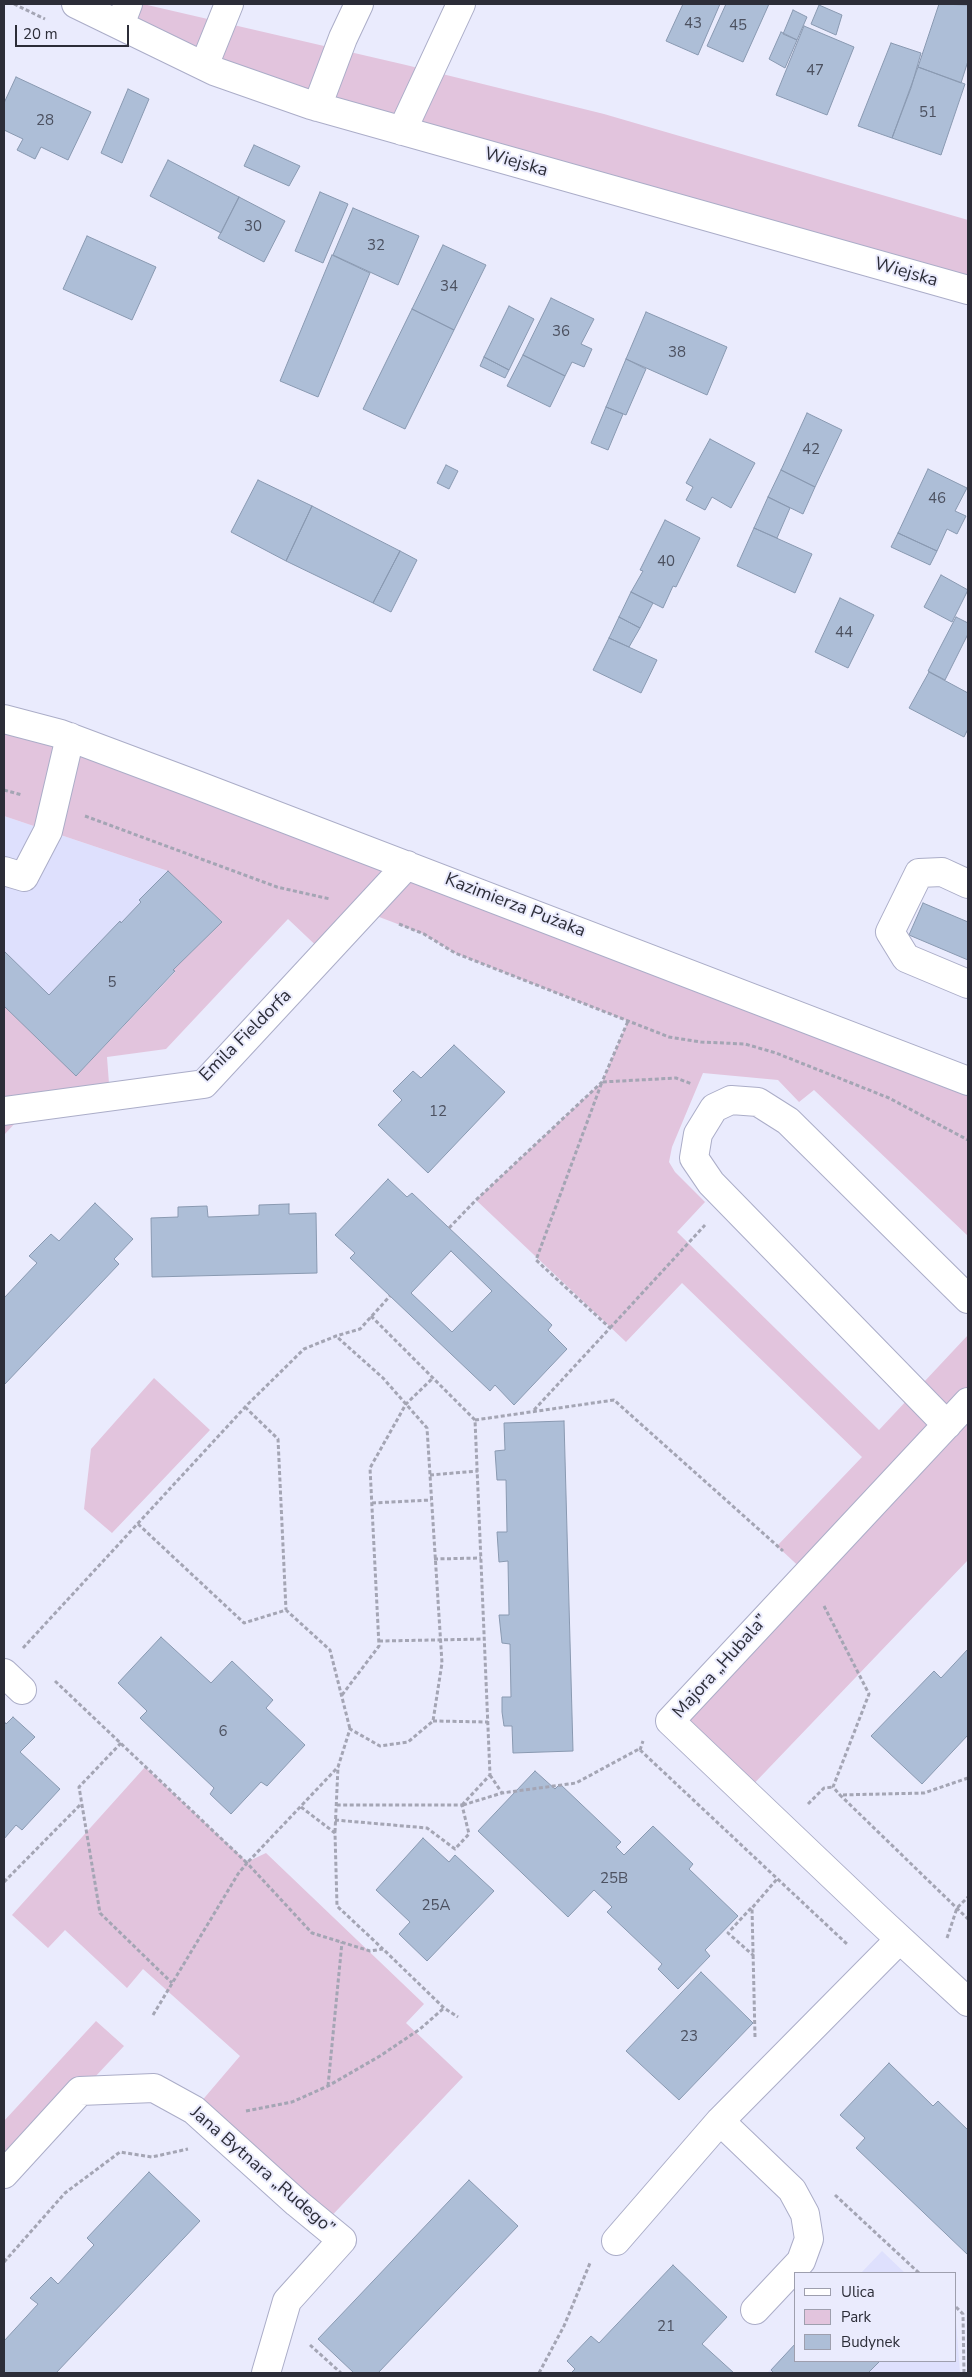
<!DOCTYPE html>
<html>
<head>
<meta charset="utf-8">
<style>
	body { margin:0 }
	#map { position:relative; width:972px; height:2377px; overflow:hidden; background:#eaebfd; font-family:"Nunito Sans",sans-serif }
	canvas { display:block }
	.frame { position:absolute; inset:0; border:5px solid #2c2d38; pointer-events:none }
	.legend { position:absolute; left:794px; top:2272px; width:162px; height:90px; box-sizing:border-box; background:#eaebfd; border:1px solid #9e9fae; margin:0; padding:6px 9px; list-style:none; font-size:15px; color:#2c2d38 }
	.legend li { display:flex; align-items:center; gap:10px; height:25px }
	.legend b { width:25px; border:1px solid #9e9fae }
	.scale { position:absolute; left:15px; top:25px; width:114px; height:22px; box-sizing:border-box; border:2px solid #2c2d38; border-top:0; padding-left:6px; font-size:15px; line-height:18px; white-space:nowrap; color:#2c2d38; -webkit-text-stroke:4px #eaebfd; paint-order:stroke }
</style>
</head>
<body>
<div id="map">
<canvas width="972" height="2377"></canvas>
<div class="frame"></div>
<ul class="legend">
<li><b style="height:6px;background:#fff"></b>Ulica</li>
<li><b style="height:14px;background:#e2c4dd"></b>Park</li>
<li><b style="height:14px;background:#adbed7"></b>Budynek</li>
</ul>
<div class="scale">20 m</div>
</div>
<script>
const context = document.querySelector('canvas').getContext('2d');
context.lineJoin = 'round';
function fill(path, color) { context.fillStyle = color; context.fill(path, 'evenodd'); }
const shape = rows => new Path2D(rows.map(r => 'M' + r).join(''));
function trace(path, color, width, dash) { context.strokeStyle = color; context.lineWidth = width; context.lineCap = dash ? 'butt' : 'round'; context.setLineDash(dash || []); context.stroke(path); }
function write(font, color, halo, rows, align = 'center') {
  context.font = font + ' "Nunito Sans",sans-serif'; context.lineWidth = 4; context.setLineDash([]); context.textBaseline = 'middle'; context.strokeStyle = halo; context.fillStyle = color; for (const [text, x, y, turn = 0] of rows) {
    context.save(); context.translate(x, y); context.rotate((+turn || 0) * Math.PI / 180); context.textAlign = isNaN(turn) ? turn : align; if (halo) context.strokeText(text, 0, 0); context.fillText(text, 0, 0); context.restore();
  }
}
fill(shape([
	[4,816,168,871,222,922,174,970,175,971,76,1076,4,1006],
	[882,2251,905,2273,861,2273],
	[956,2321,960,2373,767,2373,796,2343,796,2361,956,2361]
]), '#dee0fd');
fill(shape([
	[143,4,406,65,604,114,968,220,968,290,311,105,130,30],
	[4,719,968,1081,968,1236,814,1090,799,1102,778,1080,703,1073,672,1147,669,1162,675,1172,705,1202,677,1232,879,1430,968,1335,968,1560,745,1793,670,1721,807,1574,777,1546,862,1457,682,1283,626,1342,476,1200,602,1082,628,1021,455,953,424,934,366,912,325,954,288,919,166,1049,107,1057,110,1097,29,1108,4,1135,4,1006,77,1075,175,972,173,970,222,922,168,871,4,816],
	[154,1378,210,1430,112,1533,84,1509,91,1449],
	[145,1767,247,1862,266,1853,424,2004,406,2023,463,2077,323,2225,194,2110,240,2056,143,1969,127,1988,65,1930,48,1948,12,1915],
	[96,2021,124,2046,4,2174,4,2121]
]), '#e2c4dd');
const building = shape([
	[683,4,720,4,698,55,666,41,683,4],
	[726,4,769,4,743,62,707,46,726,4],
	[939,4,968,5,968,61,961,83,918,67,939,4],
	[819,5,842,15,836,35,811,24,819,5],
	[793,10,807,17,797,40,783,34,793,10],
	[804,26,854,47,827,115,776,95,804,26],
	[781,32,797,40,785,68,769,59,781,32],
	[891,43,921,53,911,88,892,138,858,126,891,43],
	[918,67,965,84,941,155,892,138,918,67],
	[16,77,91,112,68,160,41,147,35,159,17,150,23,139,4,130,4,103,16,77],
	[128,89,149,99,122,163,101,153,128,89],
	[254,145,300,166,289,186,244,166,254,145],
	[168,160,239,197,221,233,150,196,168,160],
	[320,192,348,204,323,263,295,251,320,192],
	[239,197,285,221,264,262,218,238,239,197],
	[353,208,419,236,398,285,333,255,353,208],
	[87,236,156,267,132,320,63,289,87,236],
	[443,245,486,265,454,330,412,309,443,245],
	[332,255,370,273,318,397,280,381,332,255],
	[551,298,594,319,581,344,592,349,584,367,572,362,565,376,523,355,551,298],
	[509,306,534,319,509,370,484,357,509,306],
	[412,309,454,330,405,429,363,409,412,309],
	[646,312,727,347,707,395,626,359,646,312],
	[523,355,565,376,550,407,507,386,523,355],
	[484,357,509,370,505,378,480,366,484,357],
	[626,359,646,369,626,415,606,407,626,359],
	[606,407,623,414,608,450,591,443,606,407],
	[807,413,842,430,815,487,781,470,807,413],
	[710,439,755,463,731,508,712,497,705,510,686,500,693,487,686,483,710,439],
	[446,465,458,471,449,489,437,483,446,465],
	[928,469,967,488,955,511,966,516,957,534,947,529,937,551,898,533,928,469],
	[781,470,815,487,803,514,768,497,781,470],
	[258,480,312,506,286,561,231,532,258,480],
	[768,497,790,508,777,538,754,528,768,497],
	[312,506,400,551,373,603,286,561,312,506],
	[665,520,700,538,676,587,673,586,663,608,631,592,643,571,640,570,665,520],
	[754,528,812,554,795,593,737,566,754,528],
	[898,533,937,551,930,565,891,547,898,533],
	[400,551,417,560,391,612,373,603,400,551],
	[941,575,968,590,952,622,924,607,941,575],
	[631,592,653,603,640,628,619,617,631,592],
	[840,598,874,615,848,668,815,652,840,598],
	[619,617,640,628,629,647,609,638,619,617],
	[956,617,968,623,968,634,945,680,928,671,956,617],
	[609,638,657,660,641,693,593,670,609,638],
	[929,672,968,693,968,729,964,737,909,708,929,672],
	[168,871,222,922,173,970,175,971,76,1076,4,1006,4,951,49,995,120,921,121,923,141,902,139,900,168,871],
	[923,903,968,922,968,960,909,935,923,903],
	[454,1045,505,1092,428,1173,378,1125,402,1100,393,1091,413,1071,421,1078,454,1045],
	[388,1179,407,1197,412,1193,552,1325,548,1330,567,1349,514,1405,495,1385,490,1391,350,1258,355,1253,335,1235,388,1179],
	[451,1251,492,1291,452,1332,411,1293,451,1251],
	[95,1203,133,1239,114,1259,119,1264,4,1385,4,1298,37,1263,29,1256,51,1234,59,1241,95,1203],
	[289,1204,289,1214,316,1213,317,1273,152,1277,151,1218,178,1217,178,1207,207,1206,208,1217,259,1215,259,1205,289,1204],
	[564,1421,573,1751,513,1753,512,1726,504,1726,502,1712,502,1697,511,1697,510,1644,502,1643,499,1615,509,1615,508,1561,499,1562,497,1532,507,1532,506,1480,497,1480,495,1451,505,1450,504,1423,564,1421],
	[161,1637,211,1683,232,1661,273,1700,266,1708,305,1745,267,1786,261,1782,231,1814,210,1794,214,1788,140,1718,147,1711,118,1683,161,1637],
	[968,1649,968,1735,922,1784,871,1736,934,1671,941,1678,968,1649],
	[13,1717,35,1737,20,1752,60,1789,22,1830,16,1825,4,1839,4,1721,6,1724,13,1717],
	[535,1771,555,1789,560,1784,621,1842,616,1847,624,1855,653,1826,693,1864,689,1869,738,1916,705,1950,710,1956,678,1989,658,1969,662,1964,607,1912,612,1907,594,1890,568,1917,478,1831,535,1771],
	[423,1838,449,1862,455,1855,494,1891,427,1961,399,1934,410,1922,376,1890,423,1838],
	[701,1972,753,2023,679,2100,626,2051,701,1972],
	[889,2063,933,2106,938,2101,968,2130,968,2255,856,2148,865,2138,840,2115,889,2063],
	[149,2172,200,2221,56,2373,4,2373,4,2341,38,2304,30,2298,51,2277,58,2284,94,2245,87,2238,149,2172],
	[469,2180,518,2226,378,2373,354,2373,318,2339,469,2180],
	[673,2265,727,2317,702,2344,734,2373,571,2373,575,2369,567,2361,591,2336,599,2343,673,2265],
	[796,2343,796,2361,880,2361,868,2373,774,2373,771,2370,796,2343]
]);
fill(building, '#adbed7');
trace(building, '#8999b1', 1);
const minor = shape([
	[76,4,214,71,311,105,968,290],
	[120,25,128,4],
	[204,66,229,4],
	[317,107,343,38,359,4],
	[402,131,461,4],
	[4,719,61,734,197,785,968,1081],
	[4,871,24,877,48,831,70,737],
	[968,884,942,872,919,873,890,932,906,958,968,984],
	[4,1111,204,1084,407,865],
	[968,1402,670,1721,877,1918,968,2002],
	[947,1425,711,1183,694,1158,698,1134,714,1108,731,1100,758,1102,788,1121,968,1299],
	[4,1673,22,1690],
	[720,2121,792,2190,805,2214,809,2239,801,2261,755,2310],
	[4,2174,80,2091,154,2088,194,2110,297,2203,342,2240,287,2301,266,2373],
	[616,2241,720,2121,899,1940]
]);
trace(minor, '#abadc8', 30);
trace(shape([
	[14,4,45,19],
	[4,790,22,795],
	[85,816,277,887,330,899],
	[399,924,424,934,455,953,669,1037,701,1042,745,1044,776,1053,889,1098,968,1140],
	[449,1228,476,1200,602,1082,628,1021],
	[371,1316,475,1420,490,1775,462,1805],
	[610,1328,705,1225],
	[245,1407,278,1439,286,1610],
	[534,1410,610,1328,536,1260,602,1082,676,1078,692,1084],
	[475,1420,614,1400,783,1551],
	[430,1475,478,1471],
	[372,1503,431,1500],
	[138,1524,244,1623,286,1610,330,1650,350,1729],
	[434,1559,481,1558],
	[824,1606,869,1694,833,1787,840,1795],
	[379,1641,485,1639],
	[23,1648,248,1404,304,1349,336,1336,360,1329,390,1296],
	[55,1681,247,1863,338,1767,350,1729,380,1746,408,1742,433,1721,442,1663,427,1428,383,1378,336,1336],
	[342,1695,379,1646,370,1468,406,1404,433,1378],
	[433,1721,488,1722],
	[121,1743,79,1787,100,1913,172,1983],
	[640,1750,643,1741],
	[490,1775,502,1793],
	[968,1778,924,1793,840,1795,968,1919],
	[808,1804,824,1788,833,1787],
	[463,1805,502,1793,576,1783,639,1749,848,1945],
	[301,1807,335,1833,337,1906,383,1949],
	[335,1820,427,1828,455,1849,469,1834,462,1805,336,1805],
	[335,1832,338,1767],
	[4,1882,81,1804],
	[751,1908,728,1933,754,1956],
	[947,1938,957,1908,968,1897],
	[153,2015,238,1874,247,1863,312,1933,370,1951,383,1949,444,2008,458,2017],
	[755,2037,752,1908,777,1879],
	[328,2086,342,1942],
	[246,2111,292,2102,328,2086,380,2056,420,2029,444,2008],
	[835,2195,919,2273],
	[4,2262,65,2193,120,2152,152,2157,188,2149],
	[956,2307,963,2314,964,2373],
	[310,2345,341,2373],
	[539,2373,564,2326,590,2263]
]), '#a4a5b4', 3, [4, 2.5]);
trace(minor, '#fff', 28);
write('15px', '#4c5160', null, [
	["43",693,24],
	["45",738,26],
	["47",815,71],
	["51",928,113],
	["28",45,121],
	["30",253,227],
	["32",376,246],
	["34",449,287],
	["36",561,332],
	["38",677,353],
	["42",811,450],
	["46",937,499],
	["40",666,562],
	["44",844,633],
	["5",112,983],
	["12",438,1112],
	["6",223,1732],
	["25B",614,1879],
	["25A",436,1906],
	["23",689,2037],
	["21",666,2327]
]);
write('18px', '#2c2d38', '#eaebfd', [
	["Wiejska",516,163,16],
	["Wiejska",906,273,16],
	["Kazimierza Pużaka",515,906,21],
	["Emila Fieldorfa",246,1036,-45],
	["Majora „Hubala”",721,1667,-48],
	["Jana Bytnara „Rudego”",262,2171,41]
]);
</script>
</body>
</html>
